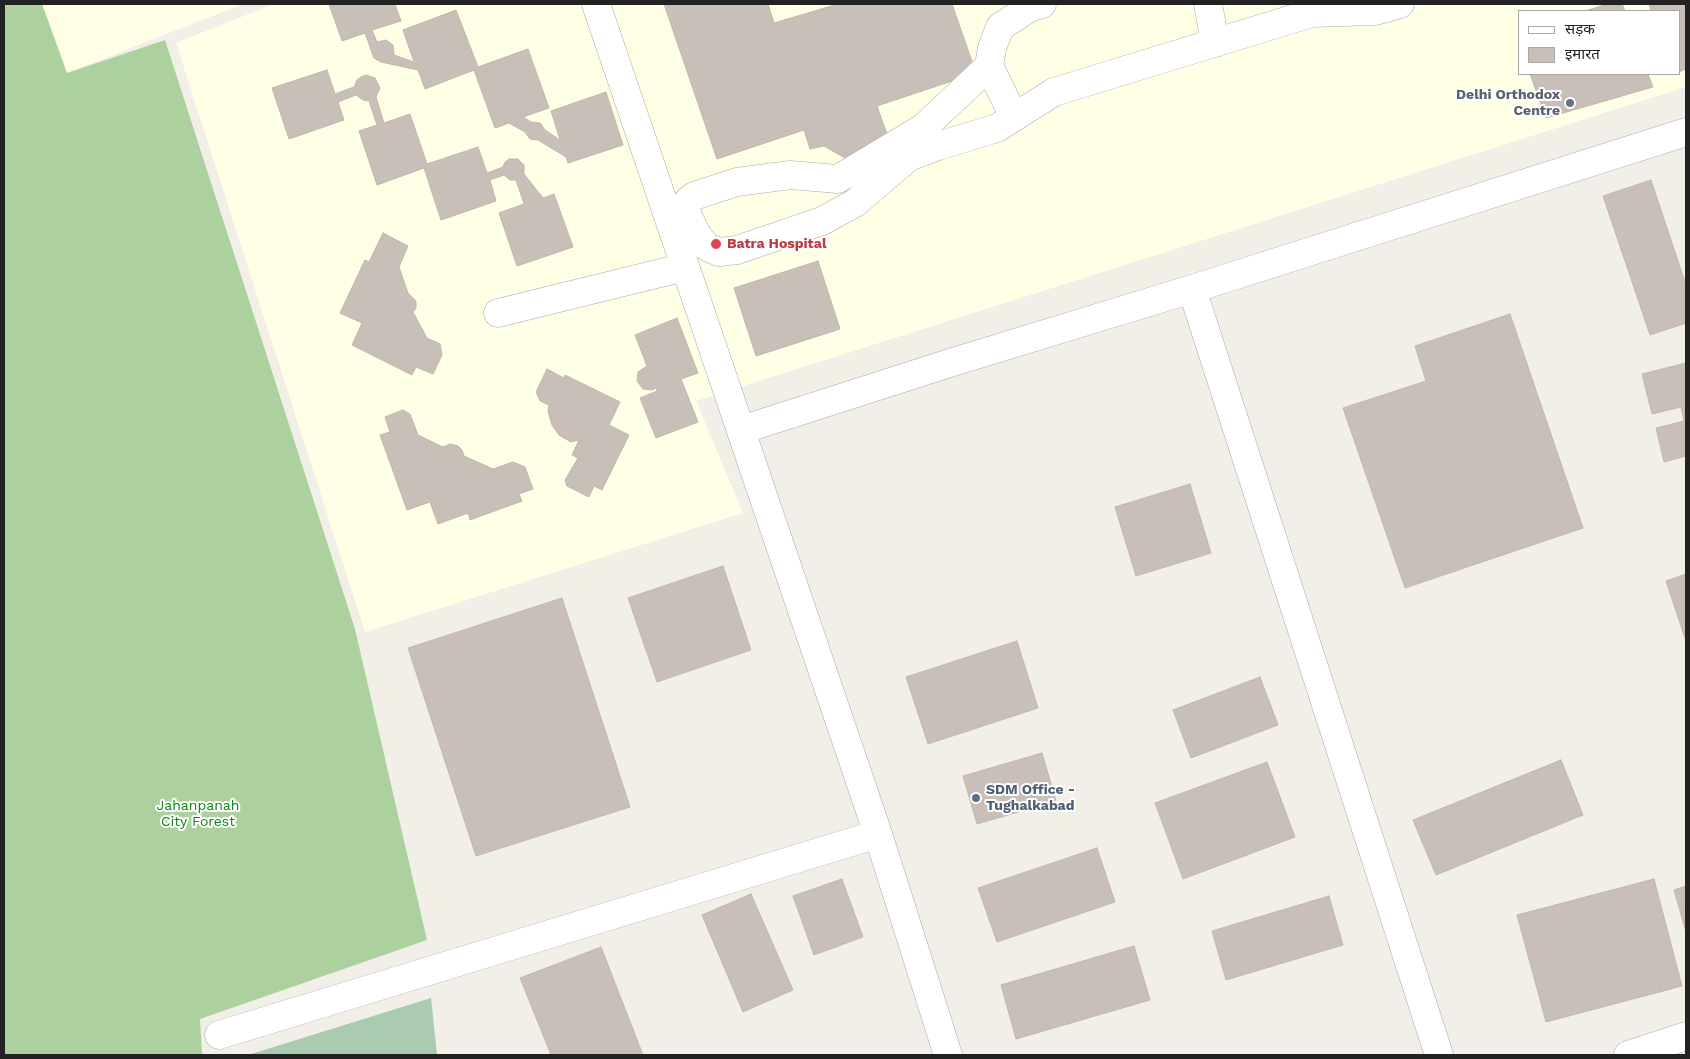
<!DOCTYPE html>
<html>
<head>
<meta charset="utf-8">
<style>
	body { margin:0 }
	#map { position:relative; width:1690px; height:1059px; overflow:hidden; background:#f2efe9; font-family:"Work Sans","Noto Sans Devanagari",sans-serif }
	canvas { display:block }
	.frame { position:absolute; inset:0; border:5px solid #222; pointer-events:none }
	.legend { position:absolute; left:1518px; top:10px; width:162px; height:65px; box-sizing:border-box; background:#fff; border:1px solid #a7a7a7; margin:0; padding:6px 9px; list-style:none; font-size:15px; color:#222 }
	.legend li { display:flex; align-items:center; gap:10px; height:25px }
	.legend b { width:25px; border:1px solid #a7a7a7 }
</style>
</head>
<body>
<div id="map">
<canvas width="1690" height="1059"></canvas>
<div class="frame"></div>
<ul class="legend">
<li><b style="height:6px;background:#fff"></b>सड़क</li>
<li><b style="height:14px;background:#c7bfb8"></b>इमारत</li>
</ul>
</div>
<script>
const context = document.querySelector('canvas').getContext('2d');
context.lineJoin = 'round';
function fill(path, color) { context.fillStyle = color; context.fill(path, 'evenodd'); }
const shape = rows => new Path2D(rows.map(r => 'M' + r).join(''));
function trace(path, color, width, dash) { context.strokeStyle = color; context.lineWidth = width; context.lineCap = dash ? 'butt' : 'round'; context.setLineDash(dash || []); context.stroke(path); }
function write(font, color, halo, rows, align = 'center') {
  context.font = font + ' "Work Sans",sans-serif'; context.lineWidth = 4; context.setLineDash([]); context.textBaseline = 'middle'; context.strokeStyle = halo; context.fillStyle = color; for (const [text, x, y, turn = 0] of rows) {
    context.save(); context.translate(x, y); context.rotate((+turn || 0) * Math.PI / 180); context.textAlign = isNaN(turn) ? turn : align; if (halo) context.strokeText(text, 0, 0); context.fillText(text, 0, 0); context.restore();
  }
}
fill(shape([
	[42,4,243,4,67,73],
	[274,4,1686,4,1686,87,696,401,743,513,365,632,176,43],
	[1519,11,1679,11,1679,74,1519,74]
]), '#ffffe5');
fill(shape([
	[4,4,42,4,67,73,165,40,355,629,427,940,200,1019,202,1055,4,1055]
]), '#add19e');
fill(shape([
	[431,998,437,1055,248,1055]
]), '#aacbaf');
const building = shape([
	[329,4,395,4,401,21,372,30,377,42,386,40,393,45,394,55,414,62,403,30,456,10,478,67,528,49,549,108,523,117,531,122,540,123,545,130,560,140,551,111,606,92,623,145,568,163,566,157,538,140,530,139,525,132,509,123,495,128,474,70,425,89,418,70,381,62,374,58,365,33,342,41,329,4],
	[664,4,768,4,774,23,838,4,952,4,976,73,877,106,888,137,852,162,824,146,810,149,804,130,717,159,664,4],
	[1608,4,1622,4,1625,11,1585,11,1608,4],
	[1649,4,1686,4,1686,69,1679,72,1679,11,1651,11,1649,4],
	[327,70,335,94,354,87,357,80,361,77,366,75,375,78,380,88,376,97,384,123,410,114,427,164,478,147,487,173,503,167,505,162,509,159,518,159,524,165,524,174,543,198,554,194,573,247,517,266,499,213,524,204,516,180,510,180,504,175,490,180,496,201,441,220,424,168,377,185,359,131,377,125,369,101,363,100,356,95,338,102,344,120,289,139,272,88,327,70],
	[1530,74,1648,74,1653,87,1546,118,1530,74],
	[1651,180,1686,285,1686,323,1650,335,1603,196,1651,180],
	[383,233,408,246,399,267,408,293,416,301,416,308,413,312,427,338,440,344,442,355,433,374,416,367,412,375,352,345,362,323,340,313,365,260,369,262,383,233],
	[818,261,840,329,756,356,734,288,818,261],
	[1510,314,1583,528,1405,588,1343,408,1426,381,1415,346,1510,314],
	[677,318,698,373,681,379,698,422,656,438,640,398,657,391,656,388,652,390,643,389,637,381,638,372,647,366,635,335,677,318],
	[1686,363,1686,456,1664,462,1656,428,1684,421,1681,407,1652,414,1642,374,1686,363],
	[547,369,564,378,565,375,620,402,609,425,629,435,602,490,594,486,589,497,567,486,565,480,578,458,572,455,579,440,571,442,559,435,552,425,548,411,549,405,540,401,536,392,547,369],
	[403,410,410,414,418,435,443,447,450,444,458,446,462,450,464,456,493,469,513,462,525,467,533,489,519,494,522,501,470,520,468,513,438,524,430,502,407,510,380,435,390,432,385,417,403,410],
	[1190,484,1211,553,1136,576,1115,507,1190,484],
	[723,566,751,650,657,682,628,598,723,566],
	[1686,574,1686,641,1666,581,1686,574],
	[562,598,630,807,476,856,408,648,562,598],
	[1017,641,1038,708,928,744,906,677,1017,641],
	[1260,677,1278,725,1191,758,1173,710,1260,677],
	[1042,753,1056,801,977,824,963,776,1042,753],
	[1561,760,1583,815,1436,875,1413,820,1561,760],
	[1267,762,1295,837,1183,879,1155,803,1267,762],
	[1097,848,1115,902,997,942,978,888,1097,848],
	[842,879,863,937,814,955,793,896,842,879],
	[1654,879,1682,986,1546,1022,1517,915,1654,879],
	[1686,886,1686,932,1674,890,1686,886],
	[751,894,793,990,743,1012,702,915,751,894],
	[1329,896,1343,945,1226,980,1212,931,1329,896],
	[1134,946,1150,1000,1016,1039,1001,985,1134,946],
	[601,947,643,1055,551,1055,520,978,601,947]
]);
fill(building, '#c7bfb8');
trace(building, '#c4b6ab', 1);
const minor = shape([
	[596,4,878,834,948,1055],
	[1042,4,1031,7,1000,27,992,48,989,66,923,128,838,179,790,175,737,182,694,196,688,201,685,210,697,235,707,247,719,252,737,250,822,221,855,203,909,157,938,146,997,128,1054,92,1312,13,1375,11,1400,4],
	[1208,4,1215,43],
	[989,66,1014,117],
	[1192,289,1439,1055],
	[498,313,685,267],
	[741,430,953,362,1192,289,1686,132],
	[219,1035,878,834],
	[1628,1055,1686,1036]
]);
trace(minor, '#a9a9a9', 29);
trace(minor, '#fff', 28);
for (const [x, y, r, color] of [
	[1570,103,5,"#6b7280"],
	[716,244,6,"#e0444e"],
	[976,798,5,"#5c6f8a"]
]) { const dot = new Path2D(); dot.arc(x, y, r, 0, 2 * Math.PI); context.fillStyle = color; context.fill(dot); trace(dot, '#fff', 2); }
write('bold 14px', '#5b616d', '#fff', [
	["Delhi Orthodox",1560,95],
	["Centre",1560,111]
], 'right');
write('bold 14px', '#be3a42', '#fff', [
	["Batra Hospital",727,244]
], 'left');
write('bold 14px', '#4e5e75', '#fff', [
	["SDM Office -",986,790],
	["Tughalkabad",986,806]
], 'left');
write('14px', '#0c8416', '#fff', [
	["Jahanpanah",198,806],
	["City Forest",198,822]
]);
</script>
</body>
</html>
